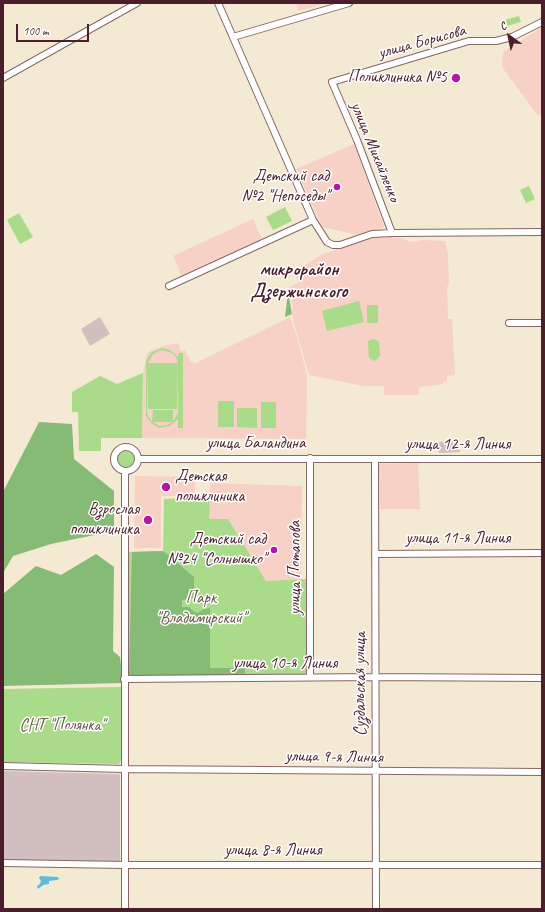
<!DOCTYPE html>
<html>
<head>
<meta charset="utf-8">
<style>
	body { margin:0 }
	#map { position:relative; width:545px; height:912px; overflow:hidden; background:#f4e9d3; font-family:Caveat,sans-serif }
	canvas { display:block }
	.frame { position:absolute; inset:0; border:4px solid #4a1f2b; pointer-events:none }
	.north { position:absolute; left:489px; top:16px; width:40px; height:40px; -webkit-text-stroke:3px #fff; paint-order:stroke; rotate:327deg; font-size:11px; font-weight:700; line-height:16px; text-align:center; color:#4a1f2b }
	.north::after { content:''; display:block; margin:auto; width:14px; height:18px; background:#4a1f2b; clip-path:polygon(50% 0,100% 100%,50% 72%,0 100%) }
	.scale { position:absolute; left:16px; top:24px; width:73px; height:18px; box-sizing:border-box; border:2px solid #4a1f2b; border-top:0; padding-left:5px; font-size:12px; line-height:14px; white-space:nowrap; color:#4a1f2b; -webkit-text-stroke:3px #fff; paint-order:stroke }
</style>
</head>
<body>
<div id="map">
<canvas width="545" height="912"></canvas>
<div class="frame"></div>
<div class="north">С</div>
<div class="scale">100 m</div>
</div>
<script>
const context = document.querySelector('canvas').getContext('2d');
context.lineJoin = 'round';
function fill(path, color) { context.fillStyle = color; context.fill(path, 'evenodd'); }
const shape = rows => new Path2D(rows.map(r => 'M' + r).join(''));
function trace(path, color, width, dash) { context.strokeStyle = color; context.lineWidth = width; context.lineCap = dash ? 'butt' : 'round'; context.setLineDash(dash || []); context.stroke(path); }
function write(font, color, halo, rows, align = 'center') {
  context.font = font + ' Caveat,sans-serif'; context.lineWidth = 3; context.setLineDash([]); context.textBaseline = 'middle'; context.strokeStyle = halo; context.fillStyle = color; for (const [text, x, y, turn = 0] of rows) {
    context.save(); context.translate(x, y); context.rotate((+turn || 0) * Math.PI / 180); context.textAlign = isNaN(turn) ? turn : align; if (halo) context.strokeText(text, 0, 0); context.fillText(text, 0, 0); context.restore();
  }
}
fill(shape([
	[295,3,326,3,299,11],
	[542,27,542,113,538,116,502,67,503,52],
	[354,144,384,227,358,235,322,227,296,169],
	[253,219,263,241,182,277,173,256],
	[370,237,398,238,413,242,422,240,445,241,448,254,449,285,447,287,448,319,452,319,455,375,447,376,447,381,443,382,443,384,419,387,419,395,384,395,384,386,363,386,309,375,292,316,293,310,289,288,299,282,293,272,323,254],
	[290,317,296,334,307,375,306,439,142,438,143,373,147,353,152,350,164,346,178,343,181,351,185,350,191,362,196,363],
	[418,463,420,509,380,509,379,464],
	[135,476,195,477,195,496,161,496,161,548,134,548],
	[210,483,302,486,301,580,266,581,228,520,209,519]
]), '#f7d1c6');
fill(shape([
	[100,317,110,334,90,346,81,329],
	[459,441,460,452,439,453,438,442],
	[3,771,120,774,120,861,3,861]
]), '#d2bfbf');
fill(shape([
	[519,16,521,22,507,26,505,20],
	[529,186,535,199,526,203,520,190],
	[285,207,292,221,273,230,266,217],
	[19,213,33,237,20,244,7,220],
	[359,301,364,322,327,331,322,311],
	[367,305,378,305,378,323,367,323],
	[373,339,377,340,379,342,380,355,377,359,374,361,369,358,368,344,368,341],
	[162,348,170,350,178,357,179,353,183,353,183,428,178,428,178,419,170,426,159,428,151,423,146,416,146,362,148,357,152,352],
	[162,350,172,353,176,357,178,363,148,363,153,354],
	[148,363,148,409,177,409,178,364,178,413,173,422,167,425,159,426,153,422,173,422,173,410,153,410,152,422,148,416,147,411],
	[143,373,142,438,101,438,101,451,79,451,78,412,72,412,72,392,100,376,117,384],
	[218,401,234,401,234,427,218,427],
	[261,402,276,402,276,428,261,428],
	[237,408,257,408,257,428,237,427],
	'117 459a9 9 0 1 1 18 0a9 9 0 1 1-18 0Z',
	[210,497,209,519,228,519,266,581,306,579,306,676,126,678,127,552,163,551,164,499],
	[122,687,121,760,119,764,3,762,3,689]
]), '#a9db8a');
fill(shape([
	[288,292,292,314,285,317],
	[39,422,72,424,74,459,114,491,114,531,51,544,13,556,3,573,3,492],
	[163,551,194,577,194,598,182,600,182,607,189,607,193,611,198,613,204,609,210,608,210,668,245,668,245,675,129,676,132,552],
	[96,554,114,567,113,651,120,657,123,683,3,686,3,594,36,566,61,575]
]), '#86bb76');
fill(shape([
	[40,876,58,877,59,879,57,880,49,881,49,884,43,885,38,889,37,886,40,884,41,881,39,878]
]), '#5dbcdc');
const minor = shape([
	[218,3,313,220,327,242,333,245,340,245,372,234,392,233,542,232],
	[233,37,349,3],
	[3,78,137,3],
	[392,233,357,140,332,82,469,41,496,41,512,37,542,22],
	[169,286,313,220],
	[509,323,542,323],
	'114 459a12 12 0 1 1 24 0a12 12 0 1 1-24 0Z',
	[138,459,542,459],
	[375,459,376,909],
	[375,554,542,553],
	[310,677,310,458],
	[124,679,375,677,542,678],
	[3,766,125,769,542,772],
	[3,863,125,865,542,865],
	[125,909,125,471]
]);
trace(minor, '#866666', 8);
trace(minor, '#fff', 6);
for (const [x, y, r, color] of [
	[456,78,5,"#b5179e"],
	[337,187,4,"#b5179e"],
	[166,487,5,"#b5179e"],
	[148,520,5,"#b5179e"],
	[274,550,4,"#b5179e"]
]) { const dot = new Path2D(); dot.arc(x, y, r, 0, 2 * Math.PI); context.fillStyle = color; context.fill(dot); trace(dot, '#fff', 1.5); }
write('17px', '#4a1f2b', '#fff', [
	["улица Борисова",422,42,-15],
	["улица Михайленко",375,152,68],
	["улица Баландина",256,444],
	["улица 12-я Линия",458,445],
	["улица 11-я Линия",458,539],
	["улица Потапова",296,568,-90],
	["улица 10-я Линия",285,664],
	["Суздальская улица",361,684,-90],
	["улица 9-я Линия",334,757,1],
	["улица 8-я Линия",273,851]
]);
write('17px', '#4a1f2b', '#fff', [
	["Поликлиника №5",447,78],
	["Детский сад",329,177],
	["№2 \"Непоседы\"",329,197],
	["Детская",175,477,"left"],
	["поликлиника",175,497,"left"],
	["Взрослая",139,510],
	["поликлиника",139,530],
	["Детский сад",266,540],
	["№24 \"Солнышко\"",266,560]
], 'right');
write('17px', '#665748', '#fff', [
	["Парк",201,599],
	["\"Владимирский\"",201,619],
	["СНТ \"Полянка\"",62,726]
]);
write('bold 19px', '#4a1f2b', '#fff', [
	["микрорайон",299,270],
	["Дзержинского",299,292]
]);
</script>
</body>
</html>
